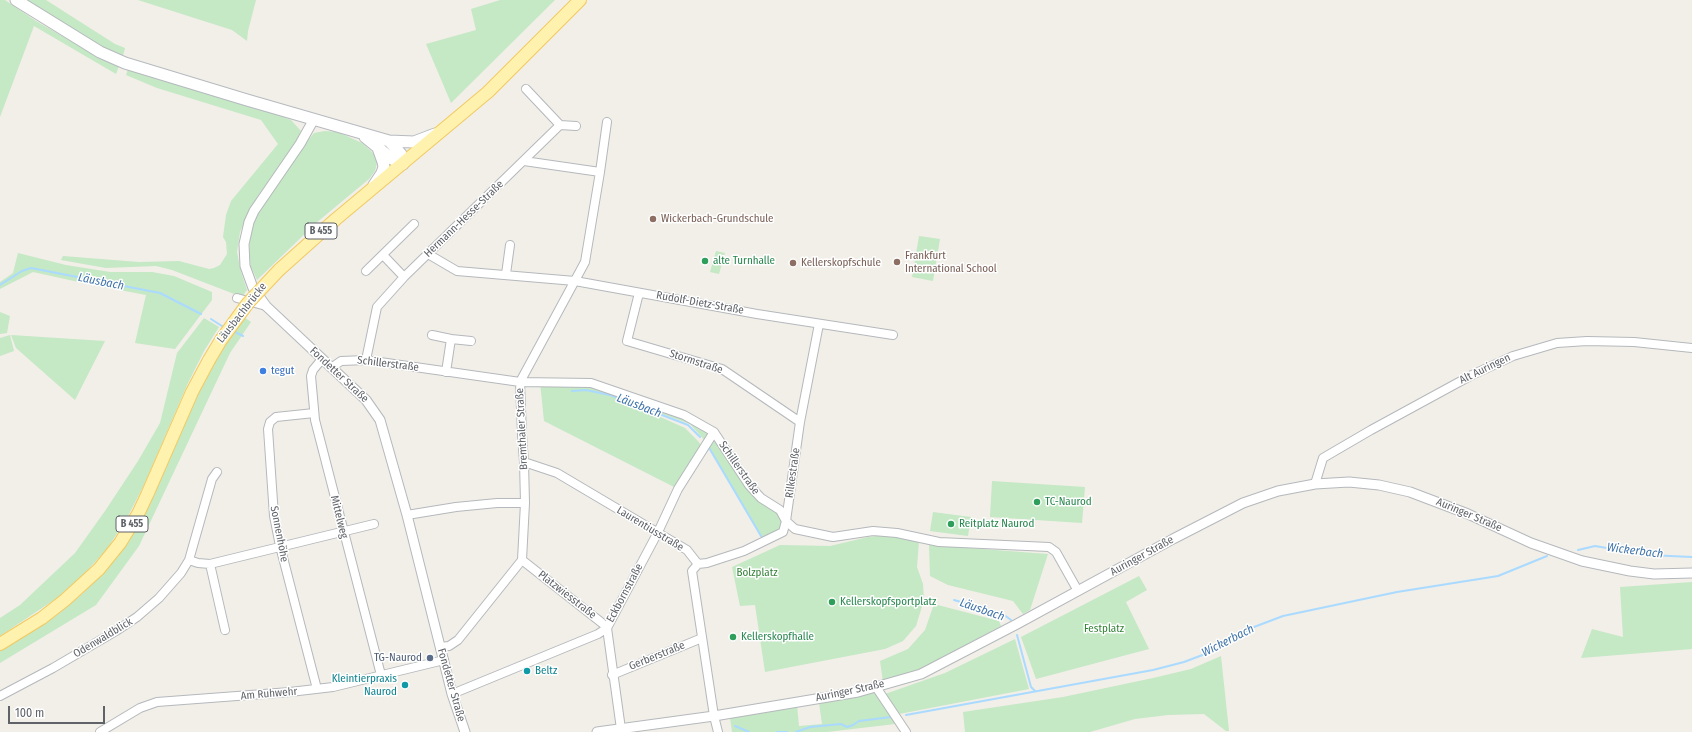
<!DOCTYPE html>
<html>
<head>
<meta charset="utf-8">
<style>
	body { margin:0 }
	#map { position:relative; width:1692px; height:732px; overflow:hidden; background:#f1efe8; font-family:"Fira Sans Condensed",sans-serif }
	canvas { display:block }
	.scale { position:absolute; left:8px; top:706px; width:97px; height:18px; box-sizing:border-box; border:2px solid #5f6368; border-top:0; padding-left:5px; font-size:12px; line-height:14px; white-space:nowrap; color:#5f6368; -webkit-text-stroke:3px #fff; paint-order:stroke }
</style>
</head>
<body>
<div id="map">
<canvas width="1692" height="732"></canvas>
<div class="scale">100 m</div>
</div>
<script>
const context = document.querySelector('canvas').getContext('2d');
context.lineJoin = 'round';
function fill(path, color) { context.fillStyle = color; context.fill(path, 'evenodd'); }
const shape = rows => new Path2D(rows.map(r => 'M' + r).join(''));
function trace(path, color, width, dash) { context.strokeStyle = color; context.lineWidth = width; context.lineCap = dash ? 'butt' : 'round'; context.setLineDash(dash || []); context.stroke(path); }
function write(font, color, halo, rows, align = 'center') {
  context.font = font + ' "Fira Sans Condensed",sans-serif'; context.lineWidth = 3; context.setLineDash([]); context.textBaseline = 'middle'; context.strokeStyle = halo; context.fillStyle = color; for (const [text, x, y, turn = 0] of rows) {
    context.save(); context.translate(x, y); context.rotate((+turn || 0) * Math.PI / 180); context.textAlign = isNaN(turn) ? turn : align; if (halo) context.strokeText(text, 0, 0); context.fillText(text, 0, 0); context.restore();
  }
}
fill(shape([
	[0,0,5,0,36,21,97,56,119,66,116,74,34,26,0,117],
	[23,0,46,0,115,44,125,48,123,56,109,51],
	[138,0,256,0,248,31,247,41,232,30],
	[500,0,555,0,451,103,426,44,476,30,471,9],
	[128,69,266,110,291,120,301,131,295,143,258,196,249,211,240,232,237,252,241,272,247,290,242,297,172,270,156,266,106,268,61,260,63,256,139,262,179,261,209,269,214,268,220,265,227,254,226,242,223,237,226,215,231,201,278,144,261,120,157,88,126,75],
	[325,131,338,132,362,143,371,151,375,156,377,163,375,171,369,179,316,223,257,280,251,267,249,251,251,227,256,216,306,143,314,133],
	[919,236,940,239,933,281,912,277],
	[716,251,725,253,719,274,710,272],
	[18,253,66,265,110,272,152,272,174,276,212,292,212,300,175,349,135,343,146,295,83,283,33,272,0,289,0,282,13,273],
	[0,312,10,316,7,333,0,334],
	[244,317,251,322,230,353,139,546,96,605,0,663,0,651,57,615,82,594,105,571,144,514,204,381,224,346],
	[204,318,219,327,204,351,188,383,144,485,127,518,107,549,83,575,57,598,0,636,0,618,20,605,75,553,105,511,138,461,160,423,177,353],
	[10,335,14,351,0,356,0,338],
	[11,335,105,341,75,400,16,348],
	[540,382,591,383,684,415,714,432,749,485,786,521,783,532,764,542,706,442,690,424,618,398,685,428,698,441,703,448,678,489,544,421],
	[992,481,1085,487,1082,523,990,517],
	[933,512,971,517,968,536,930,531],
	[885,535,902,537,919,541,917,567,923,584,924,600,916,626,903,641,885,649,765,672,755,605,740,606,732,567,780,545,830,546,868,537],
	[929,545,1048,554,1030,610,1023,614,1013,601,948,585,930,576],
	[1139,576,1147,590,1126,602,1149,649,1036,679,1021,637],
	[1692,582,1692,649,1581,658,1592,629,1623,637,1620,587],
	[934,604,999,621,1001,626,921,669,883,682,880,661,908,649,925,630],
	[1015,639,1029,689,899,714,885,694,945,673],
	[1221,656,1229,731,1226,731,1204,714,1168,715,1135,719,1090,732,965,732,963,712,1063,697,1153,678,1191,669],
	[876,691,893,715,895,724,827,732,732,732,730,718,797,705,799,726,822,724,819,703,861,696]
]), '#c5e8c5');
trace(shape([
	[0,285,22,271,31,268,160,293,201,314],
	[211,319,225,328],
	[233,331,243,336],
	[572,391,586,390,610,395,688,425,700,437],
	[708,446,761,536],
	[1578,550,1595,546,1648,555,1692,557],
	[954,600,1003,614,1011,620],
	[1017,635,1031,687,1035,691],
	[906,715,1153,670,1184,662,1213,651,1254,627,1283,616,1397,592,1498,576,1547,556],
	[735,726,749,732],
	[777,732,787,732],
	[796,732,810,727,841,724,847,727,853,725,859,721,891,717]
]), '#aadaff', 2);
const minor = shape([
	[526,89,560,125],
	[524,161,600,172],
	[428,254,457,271,575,281,757,314,893,335],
	[383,255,404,277],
	[366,271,414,224],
	[506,274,510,245],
	[639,293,627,341,722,369,800,422],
	[237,298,266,306],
	[432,335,451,339],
	[322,359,313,370,311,376,315,420,381,675],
	[366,360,377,307,404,277,560,125,576,126],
	[331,368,341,361,366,360,520,382,591,383,684,415,714,432,749,485,761,498,780,510,786,521,795,529,833,537,873,531,897,533,939,542,1049,547,1056,552,1078,591],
	[446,372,451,339,471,341],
	[314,413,276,417,270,422,268,429,274,516,280,546,317,689],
	[524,462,557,473,687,550,698,564],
	[1315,484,1323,458,1371,430,1472,375,1513,356,1557,343,1587,341,1634,342,1692,348],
	[407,515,456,507,497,503,525,503],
	[189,560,198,563,210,564,374,524],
	[522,560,602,623,607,628,621,729],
	[210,564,225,630],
	[698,564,707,563,744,551,783,532,786,521,800,422,819,324],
	[698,564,692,571,714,716,718,732],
	[440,647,449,646,458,640,522,560,525,503,524,462,522,435,520,382,585,262,600,172,607,122],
	[612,675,702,638],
	[876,687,906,732],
	[452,694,598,634,607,628,658,532,678,489,714,432],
	[0,696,53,668,116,631,137,617,159,598,181,573,189,560,212,479,217,472],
	[100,732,140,708,157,702,290,692,333,687,444,660]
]);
const tertiary = shape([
	[314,119,300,144,254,211,249,222,244,244,245,266,253,288,266,306,366,400,380,420,407,515,452,694,465,732],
	[597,732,714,716,858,692,921,674,1017,624,1173,539,1243,503,1278,491,1315,484,1349,482,1379,485,1410,492,1468,514,1531,543,1582,561,1630,571,1654,574,1692,573]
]);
const secondary = shape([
	[16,0,100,52,125,63,247,100,389,141,414,142,435,134],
	[365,137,392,159,403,164],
	[389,141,401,154,403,164],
	[374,185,382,173,384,167,383,162,378,148]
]);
const primary = shape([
	[279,270,336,219,488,92,580,0],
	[0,644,42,618,65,600,99,569,120,543,138,514,147,495,192,392,209,360]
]);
trace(minor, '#b5b8bc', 10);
trace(tertiary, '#b5b8bc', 11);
trace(secondary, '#b6babf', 13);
trace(primary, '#f2c960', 14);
trace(minor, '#fff', 8);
trace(tertiary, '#fff', 9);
trace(secondary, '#fff', 11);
trace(primary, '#fff2af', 12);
const primaryBridge = shape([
	[209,360,221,340,248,303,279,270]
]);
trace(primaryBridge, '#f2c960', 14, []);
trace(primaryBridge, '#fff2af', 12);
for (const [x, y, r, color] of [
	[653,219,4,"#8d6e63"],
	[705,261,4,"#2e9e5b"],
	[897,262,4,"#8d6e63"],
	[793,263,4,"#8d6e63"],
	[263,371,4,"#3f7fe0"],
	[1037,502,4,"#2e9e5b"],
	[951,524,4,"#2e9e5b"],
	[832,602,4,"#2e9e5b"],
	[733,637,4,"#2e9e5b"],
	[430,658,4,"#5c6f8a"],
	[527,671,4,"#0f9aa8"],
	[405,685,4,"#0f9aa8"]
]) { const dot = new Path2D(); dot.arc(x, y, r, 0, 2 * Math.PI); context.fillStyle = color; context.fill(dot); trace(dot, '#fff', 1.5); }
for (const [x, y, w] of [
	[321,231,32],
	[132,524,32]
]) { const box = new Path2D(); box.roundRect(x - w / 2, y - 8, w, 16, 3); context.fillStyle = '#fff'; context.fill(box); trace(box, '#5f6368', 1); }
write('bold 10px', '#5f6368', null, [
	["B 455",321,231],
	["B 455",132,524]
]);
write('11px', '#5f6368', '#fff', [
	["Hermann-Hesse-Straße",464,219,-44],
	["Rudolf-Dietz-Straße",700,303,10],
	["Läusbachbrücke",242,313,-52],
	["Stormstraße",696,362,18],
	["Schillerstraße",388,364,7],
	["Alt Auringen",1485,369,-26],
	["Fondetter Straße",339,375,43],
	["Bremthaler Straße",522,429,-93],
	["Schillerstraße",739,468,55],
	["Rilkestraße",793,473,-82],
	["Auringer Straße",1469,515,23],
	["Mittelweg",339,517,76],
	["Laurentiusstraße",650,529,31],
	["Sonnenhöhe",279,534,79],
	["Auringer Straße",1142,556,-29],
	["Eckbornstraße",625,593,-62],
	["Platzwiesstraße",567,595,38],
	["Odenwaldblick",103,638,-31],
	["Gerberstraße",657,656,-22],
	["Fondetter Straße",451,685,74],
	["Auringer Straße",850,691,-12],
	["Am Ruhwehr",269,694,-5]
]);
write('11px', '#785e54', '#fff', [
	["Wickerbach-Grundschule",661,219],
	["Frankfurt",905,256],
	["International School",905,269],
	["Kellerskopfschule",801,263]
], 'left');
write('11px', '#27864d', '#fff', [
	["alte Turnhalle",713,261],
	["TC-Naurod",1045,502],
	["Reitplatz Naurod",959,524],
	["Kellerskopfsportplatz",840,602],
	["Kellerskopfhalle",741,637]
], 'left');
write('11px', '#366cbe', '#fff', [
	["tegut",271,371]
], 'left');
write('11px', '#348238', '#fff', [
	["Bolzplatz",757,573],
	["Festplatz",1104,629]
]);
write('11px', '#4e5e75', '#fff', [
	["TG-Naurod",422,658]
], 'right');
write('11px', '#0d838f', '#fff', [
	["Beltz",535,671],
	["Kleintierpraxis",397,679,"right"],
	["Naurod",397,692,"right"]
], 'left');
write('italic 12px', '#4174aa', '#fff', [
	["Läusbach",101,282,11],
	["Läusbach",639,406,21],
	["Wickerbach",1635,551,7],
	["Läusbach",982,610,19],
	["Wickerbach",1228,641,-27]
]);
</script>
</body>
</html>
